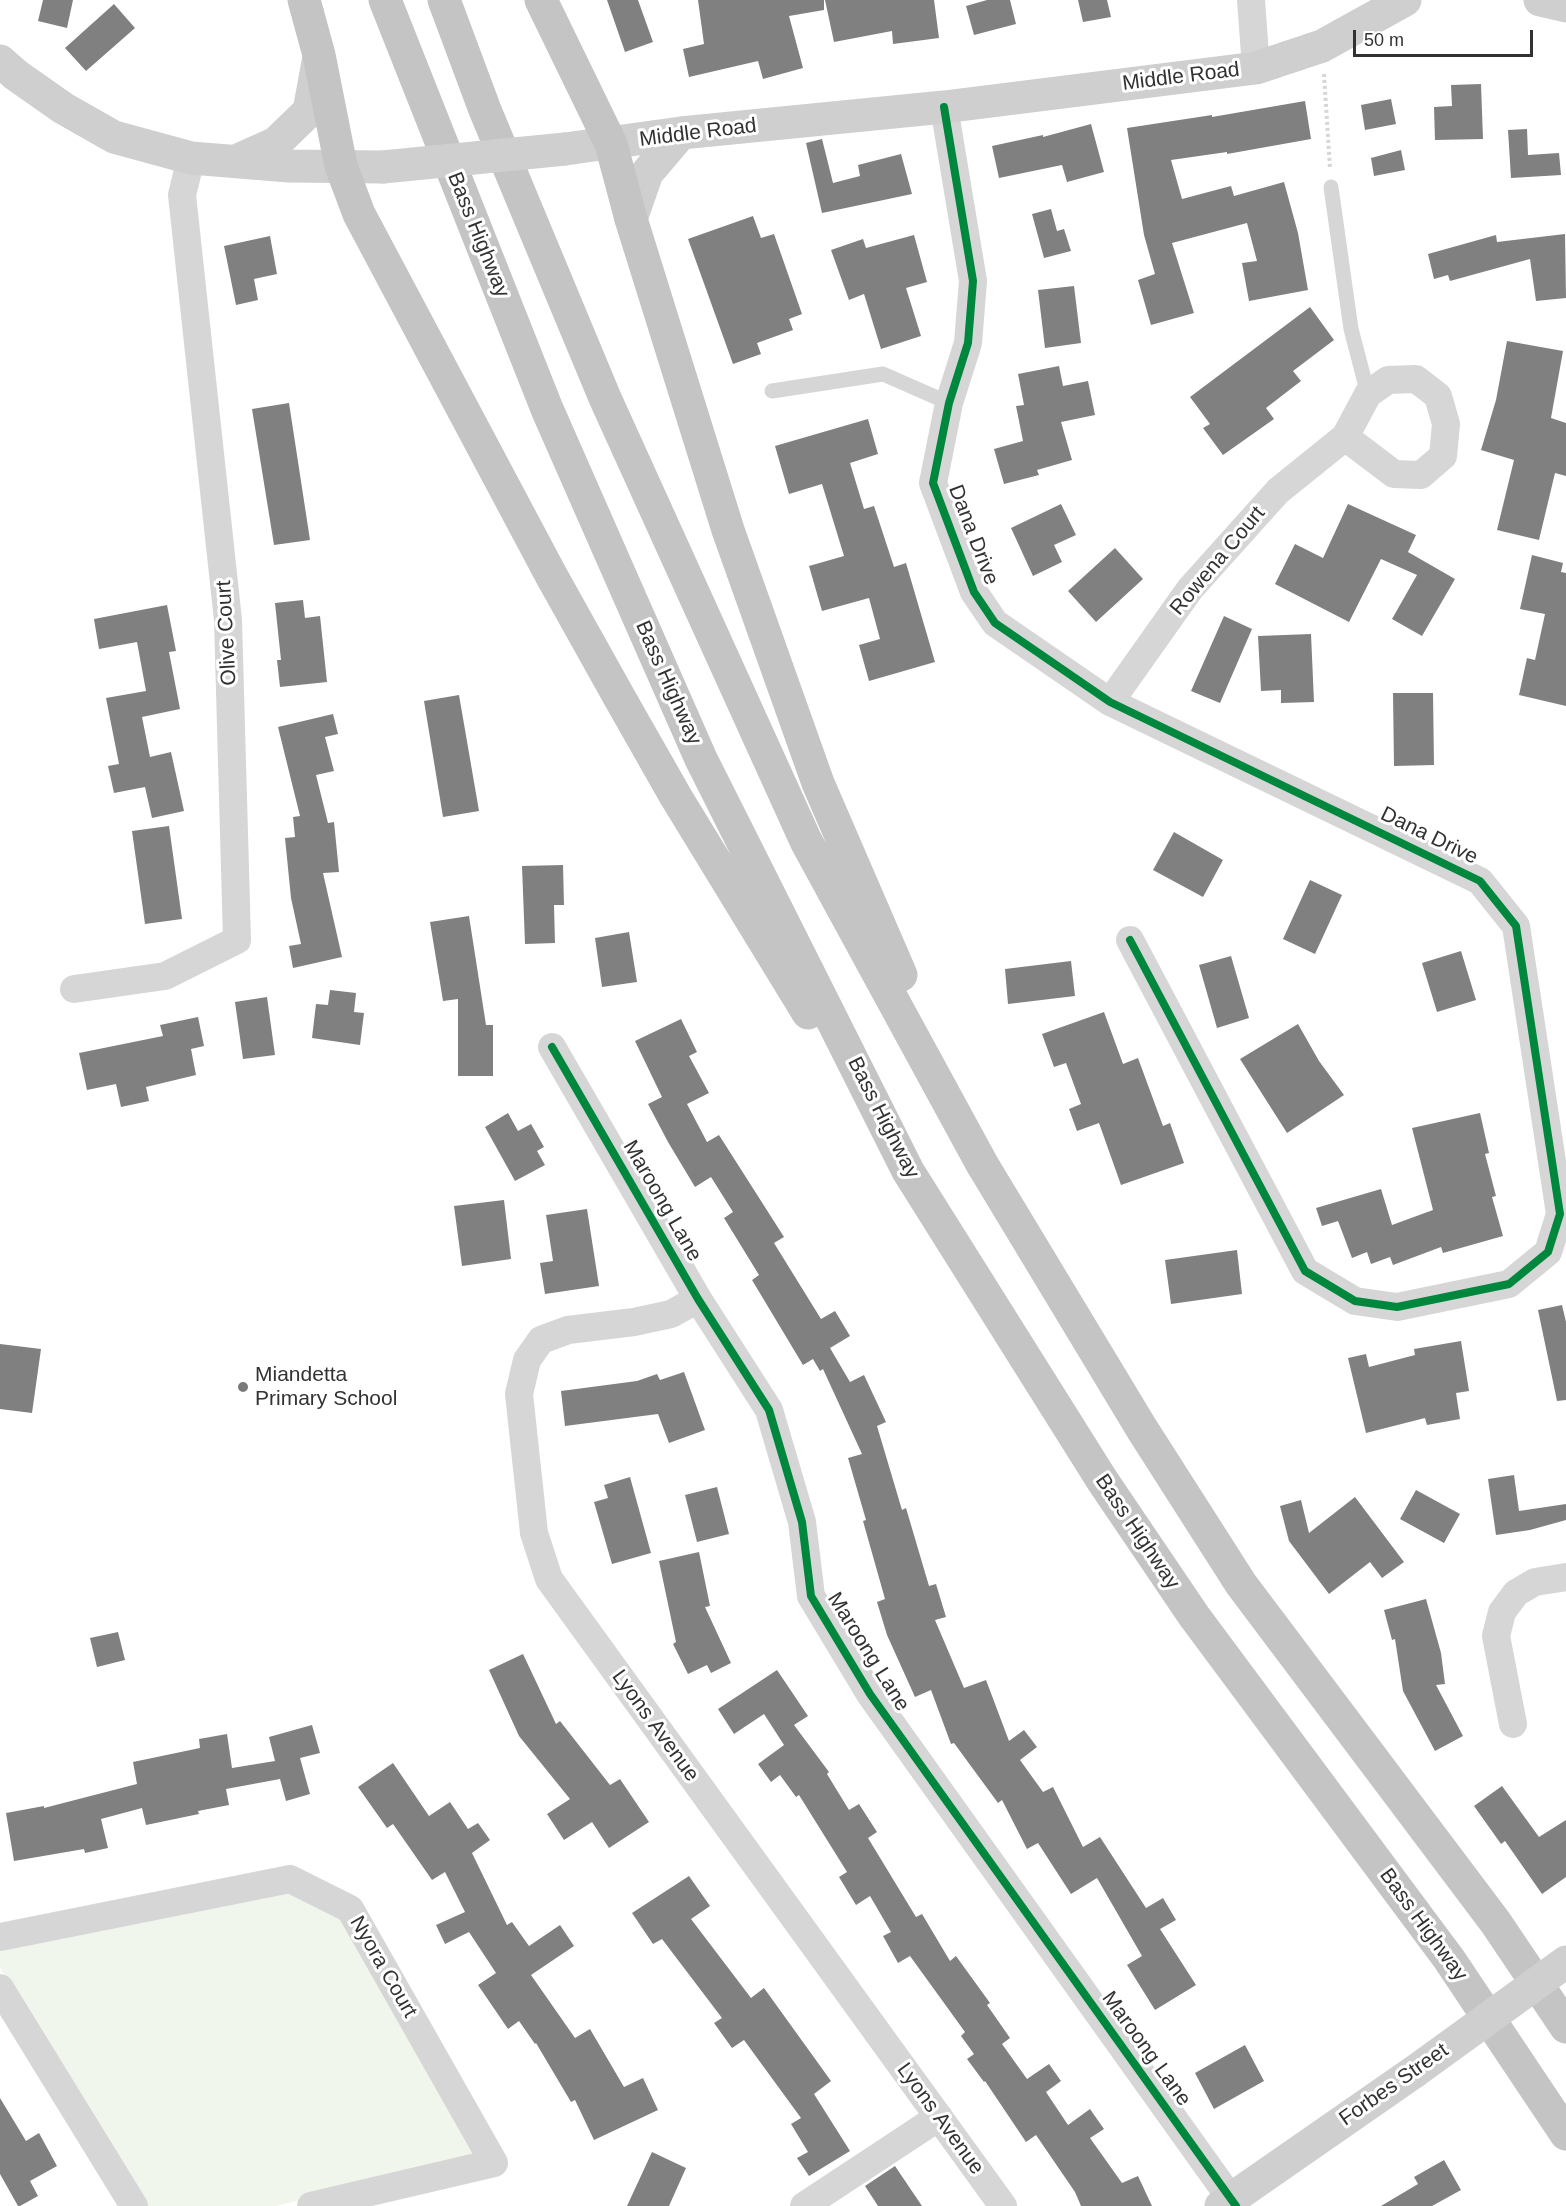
<!DOCTYPE html>
<html>
<head>
<meta charset="utf-8">
<style>
	body { margin:0 }
	#map { position:relative; width:1566px; height:2206px; overflow:hidden; background:#fff; font-family:Arial,sans-serif }
	canvas { display:block }
	.scale { position:absolute; left:1353px; top:30px; width:180px; height:27px; box-sizing:border-box; border:3px solid #323232; border-top:0; padding-left:8px; font-size:18px; line-height:21px; white-space:nowrap; color:#323232; -webkit-text-stroke:4px #fff; paint-order:stroke }
</style>
</head>
<body>
<div id="map">
<canvas width="1566" height="2206"></canvas>
<div class="scale">50 m</div>
</div>
<script>
const context = document.querySelector('canvas').getContext('2d');
context.lineJoin = 'round';
function fill(path, color) { context.fillStyle = color; context.fill(path, 'evenodd'); }
const shape = rows => new Path2D(rows.map(r => 'M' + r).join(''));
function trace(path, color, width, dash) { context.strokeStyle = color; context.lineWidth = width; context.lineCap = dash ? 'butt' : 'round'; context.setLineDash(dash || []); context.stroke(path); }
function write(font, color, halo, rows, align = 'center') {
  context.font = font + ' Arial,sans-serif'; context.lineWidth = 6; context.setLineDash([]); context.textBaseline = 'middle'; context.strokeStyle = halo; context.fillStyle = color; for (const [text, x, y, turn = 0] of rows) {
    context.save(); context.translate(x, y); context.rotate((+turn || 0) * Math.PI / 180); context.textAlign = isNaN(turn) ? turn : align; if (halo) context.strokeText(text, 0, 0); context.fillText(text, 0, 0); context.restore();
  }
}
fill(shape([
	[288,1889,347,1918,478,2156,276,2206,143,2206,0,1968,0,1946]
]), '#f1f6ed');
fill(shape([
	[43,0,73,0,67,28,38,21],
	[607,0,638,0,653,42,625,52],
	[698,0,824,0,824,10,789,16,803,68,763,79,758,61,689,77,683,49,704,44],
	[825,0,934,0,939,38,893,44,892,31,834,42],
	[987,0,1010,0,1016,24,974,35,966,6],
	[1078,0,1107,0,1111,17,1083,22],
	[114,4,135,28,86,71,65,48],
	[1481,84,1483,139,1435,140,1434,107,1452,106,1451,85],
	[1391,99,1396,124,1365,130,1361,105],
	[1305,101,1311,139,1227,154,1227,152,1171,160,1182,199,1231,186,1234,196,1284,182,1298,233,1308,290,1249,301,1242,263,1257,261,1247,223,1172,243,1194,313,1151,325,1138,280,1155,274,1144,235,1127,128,1212,115,1212,117],
	[1091,124,1104,172,1067,182,1062,165,999,178,992,146,1043,135,1043,137],
	[1527,129,1528,155,1559,153,1561,175,1511,178,1508,130],
	[822,139,833,183,860,176,858,165,901,154,912,194,822,213,806,143],
	[1401,150,1405,170,1374,176,1371,158],
	[1051,209,1057,231,1064,229,1071,251,1044,258,1032,214],
	[753,216,761,238,774,234,802,314,789,319,793,330,757,343,761,354,733,364,688,239],
	[1565,234,1566,298,1536,301,1530,259,1450,281,1448,275,1434,279,1428,254,1496,235,1497,242],
	[914,235,927,282,906,288,921,336,881,349,864,294,849,300,831,250,863,239,866,248],
	[270,236,277,274,254,279,258,300,236,305,224,246],
	[1074,286,1081,343,1045,348,1038,290],
	[1310,307,1334,340,1293,371,1301,381,1266,408,1274,419,1223,455,1203,428,1210,424,1190,397],
	[1507,341,1563,351,1551,418,1566,423,1566,476,1555,473,1539,540,1497,530,1514,460,1481,450,1496,400],
	[1059,366,1063,386,1088,381,1095,415,1061,422,1072,460,1037,470,1039,475,1004,484,994,449,1023,441,1016,406,1024,405,1018,374],
	[289,403,310,540,274,545,252,409],
	[868,419,878,454,850,463,864,509,874,506,894,567,906,563,935,662,869,681,859,645,880,639,869,598,822,611,809,566,844,556,822,484,789,494,775,446],
	[1061,504,1076,535,1054,545,1062,562,1033,576,1011,528],
	[1348,504,1416,535,1408,552,1455,579,1422,636,1392,619,1417,575,1381,559,1349,622,1275,584,1295,544,1323,558],
	[1115,548,1143,579,1096,622,1068,591],
	[1532,555,1563,563,1561,572,1566,573,1566,706,1519,695,1527,658,1535,660,1545,614,1520,609],
	[303,600,305,618,320,616,327,682,280,687,277,660,281,660,275,603],
	[167,605,176,651,169,652,180,709,142,717,150,757,171,752,184,811,152,818,145,787,114,793,108,766,119,764,106,698,146,691,137,642,99,649,94,619],
	[1224,616,1252,629,1220,703,1191,691],
	[1311,634,1314,702,1281,703,1281,690,1261,691,1258,636],
	[1393,693,1433,693,1434,765,1394,766],
	[459,695,479,811,443,817,424,701],
	[333,714,338,734,325,737,334,771,316,775,328,823,334,822,339,872,323,873,342,957,293,968,289,946,301,944,291,898,285,838,295,837,293,817,300,816,278,727],
	[169,826,182,919,145,924,132,831],
	[1174,832,1223,860,1203,897,1153,870],
	[563,865,564,905,554,905,555,943,525,944,522,866],
	[1310,880,1342,895,1315,954,1283,939],
	[469,916,486,1025,493,1025,493,1076,458,1076,458,999,443,1001,430,922],
	[629,932,637,982,602,987,595,938],
	[1461,951,1476,1000,1437,1012,1422,963],
	[1231,956,1249,1018,1217,1028,1199,965],
	[1071,961,1075,996,1008,1004,1005,969],
	[330,990,356,993,354,1012,364,1013,360,1045,312,1038,316,1004,328,1005],
	[267,997,275,1055,243,1059,235,1002],
	[1104,1012,1123,1064,1138,1058,1163,1126,1170,1123,1184,1163,1121,1185,1099,1123,1077,1131,1069,1109,1081,1104,1066,1063,1054,1067,1042,1034],
	[198,1017,204,1046,191,1049,196,1075,146,1087,149,1101,121,1107,116,1084,87,1090,79,1053,163,1036,160,1025],
	[681,1019,697,1052,689,1056,709,1093,687,1104,707,1142,719,1135,784,1237,774,1243,821,1319,835,1311,850,1336,830,1348,850,1382,864,1375,886,1422,877,1426,902,1510,906,1508,929,1586,936,1584,946,1617,935,1620,964,1688,986,1680,1009,1741,1024,1730,1037,1747,1020,1760,1043,1792,1053,1787,1083,1847,1100,1837,1146,1908,1163,1898,1176,1920,1160,1929,1196,1985,1155,2010,1127,1965,1142,1956,1097,1878,1071,1894,1038,1843,1027,1849,1002,1800,998,1803,954,1743,951,1744,931,1690,915,1697,887,1635,877,1602,885,1599,863,1521,866,1520,848,1458,862,1454,823,1369,820,1371,813,1359,803,1365,752,1280,759,1275,724,1218,733,1212,711,1177,695,1187,668,1142,648,1104,662,1097,635,1041],
	[1298,1024,1319,1061,1344,1095,1287,1133,1240,1059],
	[508,1113,518,1131,531,1124,544,1147,537,1151,545,1165,515,1181,485,1127],
	[1480,1113,1489,1153,1485,1154,1496,1196,1492,1197,1503,1236,1443,1253,1441,1247,1393,1265,1390,1257,1371,1264,1367,1252,1352,1258,1338,1221,1322,1226,1316,1208,1381,1189,1392,1225,1433,1210,1412,1128],
	[504,1200,511,1259,462,1266,454,1206],
	[587,1209,599,1286,545,1294,540,1263,553,1261,546,1215],
	[1237,1250,1242,1294,1171,1304,1165,1260],
	[1562,1305,1566,1322,1566,1400,1557,1401,1538,1310],
	[1461,1341,1469,1391,1456,1393,1460,1419,1427,1425,1425,1418,1366,1433,1348,1358,1366,1354,1369,1367,1415,1355,1414,1349],
	[0,1344,41,1349,32,1413,0,1409],
	[684,1372,705,1430,669,1443,658,1414,565,1426,561,1391,637,1381,657,1374,660,1380],
	[1514,1475,1519,1511,1566,1504,1566,1520,1530,1530,1496,1535,1488,1479],
	[630,1477,651,1553,612,1564,594,1502,608,1498,604,1485],
	[717,1487,729,1534,697,1542,685,1495],
	[1416,1490,1460,1514,1444,1543,1400,1519],
	[1355,1497,1404,1562,1382,1578,1370,1562,1329,1594,1289,1541,1280,1506,1301,1500,1309,1533],
	[699,1552,710,1606,705,1607,731,1663,711,1673,707,1665,688,1674,673,1644,676,1642,659,1561],
	[1426,1599,1441,1653,1445,1684,1436,1685,1463,1736,1435,1751,1403,1691,1395,1639,1392,1640,1384,1610],
	[118,1632,125,1660,97,1667,90,1638],
	[523,1654,556,1724,560,1721,610,1785,620,1779,649,1822,609,1848,592,1822,564,1840,547,1814,570,1799,519,1736,489,1670],
	[777,1670,808,1716,794,1725,829,1772,827,1774,849,1810,859,1804,877,1832,868,1838,916,1917,922,1914,950,1961,956,1956,990,2003,987,2005,1010,2038,1002,2044,1027,2079,1049,2064,1061,2081,1046,2092,1068,2125,1090,2109,1104,2129,1090,2138,1122,2183,1138,2176,1152,2206,1081,2206,1075,2192,1036,2135,1026,2142,985,2081,984,2082,967,2059,974,2054,961,2036,965,2032,910,1956,898,1963,883,1936,891,1932,870,1896,856,1905,839,1877,847,1872,799,1795,796,1797,780,1775,771,1782,758,1764,784,1745,764,1714,734,1734,718,1709],
	[312,1725,320,1753,300,1758,310,1794,286,1801,280,1779,226,1789,229,1805,198,1811,199,1814,146,1825,142,1808,101,1819,108,1848,85,1853,84,1849,14,1861,6,1813,44,1806,44,1808,137,1784,133,1762,200,1748,199,1739,227,1734,232,1768,275,1761,269,1737],
	[393,1763,429,1816,450,1802,468,1829,478,1823,490,1840,472,1853,507,1925,512,1922,529,1946,560,1925,574,1946,531,1975,575,2038,590,2029,624,2087,643,2078,658,2110,594,2140,575,2100,571,2102,536,2043,535,2044,519,2021,508,2029,478,1985,496,1973,469,1932,445,1944,436,1925,465,1912,445,1872,432,1880,393,1824,387,1828,358,1787],
	[1502,1786,1539,1837,1566,1820,1566,1877,1542,1894,1505,1841,1501,1844,1474,1806],
	[689,1876,710,1906,691,1919,751,1998,764,1988,831,2081,814,2094,850,2151,809,2176,797,2158,808,2152,791,2124,801,2118,744,2040,732,2048,714,2023,722,2018,662,1939,653,1944,632,1913],
	[1245,2045,1264,2081,1214,2109,1195,2073],
	[0,2098,26,2141,39,2133,57,2166,30,2181,38,2196,20,2206,18,2206,0,2174],
	[652,2152,686,2168,669,2206,627,2206],
	[1444,2160,1461,2190,1432,2206,1381,2206,1418,2184,1414,2177],
	[895,2166,922,2206,878,2206,865,2186]
]), '#808080');
trace(shape([
	[1324,74,1330,168]
]), '#d6d6d6', 4, [3, 3]);
trace(shape([
	[1331,187,1351,329,1368,394],
	[772,391,883,374,949,403]
]), '#d6d6d6', 15);
trace(shape([
	[1251,0,1256,68],
	[944,107,973,281,968,343,949,403,933,483,974,592,995,623,1110,702,1480,881,1516,926,1560,1214,1548,1252,1509,1284,1397,1307,1355,1301,1305,1271,1130,940],
	[1110,702,1190,589,1278,491,1345,437,1368,394,1388,380,1416,379,1438,396,1446,424,1443,456,1421,475,1394,474,1345,437],
	[74,989,165,976,237,940,228,620,182,195,191,158],
	[552,1047,698,1299,769,1410,802,1522,811,1596,870,1694,1236,2206],
	[698,1299,671,1314,634,1322,568,1330,541,1340,527,1360,519,1394,534,1533,549,1579,1003,2206],
	[1513,1724,1496,1636,1502,1612,1516,1593,1535,1582,1566,1577],
	[0,1937,290,1879,350,1909,494,2163,311,2206],
	[0,1988,134,2206],
	[804,2206,939,2117]
]), '#d6d6d6', 28);
trace(shape([
	[1540,0,1566,6],
	[0,61,16,75,63,108,114,137,191,158,289,166,383,167],
	[565,149,681,133,944,107,1256,68,1322,46,1405,0],
	[238,160,276,143,309,111,319,57],
	[631,219,647,173,681,133],
	[1221,2206,1414,2072]
]), '#cfcfcf', 33);
trace(shape([
	[304,0,319,55,341,166,359,214,551,575,618,695,676,797,808,1013],
	[385,0,547,409,701,759,908,1171,1102,1480,1194,1616,1449,1959,1566,2134],
	[444,0,485,110,605,398,806,841,982,1164,1142,1429,1241,1584,1496,1923,1566,2027],
	[541,0,611,144,631,219,728,530,818,783,901,975]
]), '#c4c4c4', 33);
trace(shape([
	[383,167,565,149],
	[1414,2072,1566,1962]
]), '#cfcfcf', 33);
trace(shape([
	[944,107,973,281,968,343,949,403,933,483,974,592,995,623,1110,702,1480,881,1516,926,1560,1214,1548,1252,1509,1284,1397,1307,1355,1301,1305,1271,1130,940],
	[552,1047,698,1299,769,1410,802,1522,811,1596,870,1694,1236,2206]
]), '#00873e', 8);
for (const [x, y, r, color] of [
	[243,1387,6,"#7a7a7a"]
]) { const dot = new Path2D(); dot.arc(x, y, r, 0, 2 * Math.PI); context.fillStyle = color; context.fill(dot); trace(dot, '#fff', 2); }
write('21px', '#323232', '#fff', [
	["Middle Road",1181,77,-7],
	["Middle Road",698,133,-7],
	["Bass Highway",478,235,68],
	["Dana Drive",973,535,69],
	["Rowena Court",1218,561,-50],
	["Olive Court",227,633,-93],
	["Bass Highway",668,683,66],
	["Dana Drive",1429,836,26],
	["Bass Highway",883,1118,63],
	["Maroong Lane",662,1201,60],
	["Bass Highway",1137,1532,56],
	["Maroong Lane",868,1652,58],
	["Lyons Avenue",655,1726,54],
	["Bass Highway",1423,1925,54],
	["Nyora Court",383,1967,60],
	["Maroong Lane",1146,2049,54],
	["Forbes Street",1394,2085,-35],
	["Lyons Avenue",940,2119,54]
]);
write('21px', '#323232', '#fff', [
	["Miandetta",255,1375],
	["Primary School",255,1399]
], 'left');
</script>
</body>
</html>
